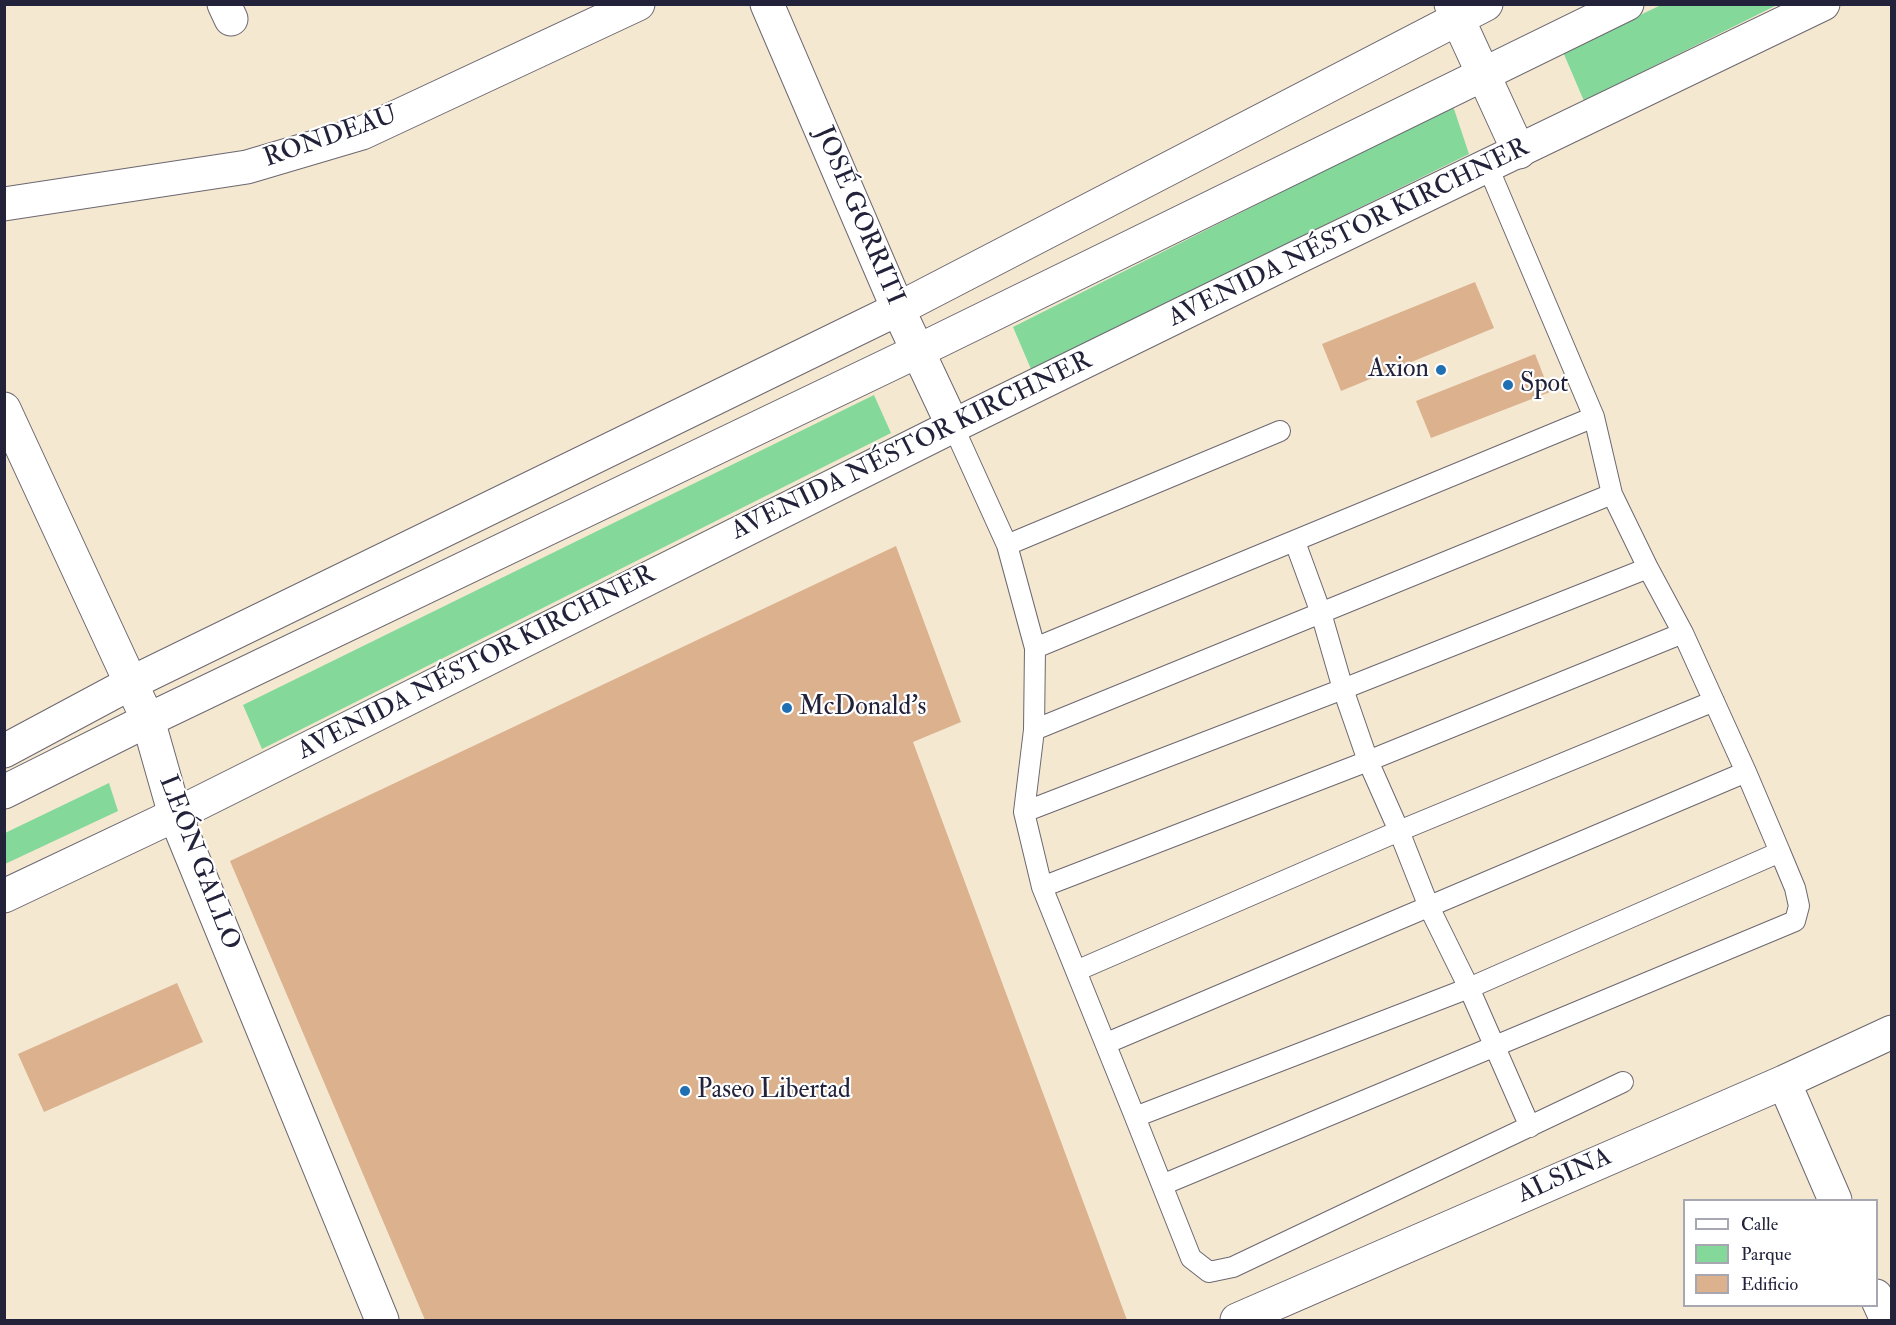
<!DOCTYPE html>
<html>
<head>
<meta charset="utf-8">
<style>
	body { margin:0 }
	#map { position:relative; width:1896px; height:1325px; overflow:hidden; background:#f4e8d1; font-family:"IM FELL Double Pica",serif }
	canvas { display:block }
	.frame { position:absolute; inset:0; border:6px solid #22223b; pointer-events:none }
	.legend { position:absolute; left:1683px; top:1199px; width:195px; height:108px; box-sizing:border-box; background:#fff; border:2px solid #a7a7b1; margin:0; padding:8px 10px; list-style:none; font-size:18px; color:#22223b }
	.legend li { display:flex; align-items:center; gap:12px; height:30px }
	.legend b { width:30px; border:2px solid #a7a7b1 }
</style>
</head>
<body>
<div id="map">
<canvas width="1896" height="1325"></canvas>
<div class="frame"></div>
<ul class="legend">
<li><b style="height:8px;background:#fff"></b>Calle</li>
<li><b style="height:16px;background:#83d89a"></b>Parque</li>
<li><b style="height:16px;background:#dcb18e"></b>Edificio</li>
</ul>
</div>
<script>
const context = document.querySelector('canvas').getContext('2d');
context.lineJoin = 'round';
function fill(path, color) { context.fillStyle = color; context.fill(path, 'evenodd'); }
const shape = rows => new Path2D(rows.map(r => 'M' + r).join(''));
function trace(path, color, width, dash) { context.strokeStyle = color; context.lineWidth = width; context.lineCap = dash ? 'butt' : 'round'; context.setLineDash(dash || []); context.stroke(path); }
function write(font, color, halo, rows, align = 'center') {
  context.font = font + ' "IM FELL Double Pica",serif'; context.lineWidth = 4.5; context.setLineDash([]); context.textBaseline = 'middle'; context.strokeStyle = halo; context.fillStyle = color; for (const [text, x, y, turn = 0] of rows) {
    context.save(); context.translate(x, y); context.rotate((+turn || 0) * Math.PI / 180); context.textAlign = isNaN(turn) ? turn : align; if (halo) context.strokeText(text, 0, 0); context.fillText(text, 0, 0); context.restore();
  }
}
fill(shape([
	[1661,5,1777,5,1584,101,1563,52],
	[1453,106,1469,154,1031,369,1013,327],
	[874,395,891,433,262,749,243,705],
	[109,783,118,811,5,864,5,833]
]), '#83d89a');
fill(shape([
	[1475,282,1494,328,1341,391,1322,344],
	[1535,354,1550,392,1431,438,1416,401],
	[896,546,961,722,913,742,1127,1320,425,1320,230,861],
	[177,983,203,1042,44,1112,18,1054]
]), '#dcb18e');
const lane = shape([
	[953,426,1007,545,1035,648,1034,730,1024,812,1042,887,1135,1117,1469,988,1780,852,1746,772,1683,633,1648,568],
	[1295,542,1321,613,1343,689,1368,761,1399,831,1429,907,1469,988,1530,1127],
	[1007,545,1280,431],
	[1035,648,1594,417],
	[1034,730,1612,494],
	[1024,812,1343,689,1648,568,1612,494,1594,417,1488,167],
	[1042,887,1368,761,1683,633],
	[1076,971,1399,831,1714,701],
	[1107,1043,1746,772],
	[1135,1117,1191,1258,1209,1272,1233,1267,1623,1082],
	[1162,1185,1795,921,1799,906,1795,888,1780,852]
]);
const street = shape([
	[224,4,231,19],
	[767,4,898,309,953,426],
	[1451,4,1519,152],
	[4,204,247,167,362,133,638,4],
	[4,409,148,720,175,815,382,1320],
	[1784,1082,1835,1200],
	[1876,1296,1887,1320],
	[1237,1320,1784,1082,1892,1032]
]);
const secondary = shape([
	[4,751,131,683,898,309,1486,4]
]);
const primary = shape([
	[4,792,148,720,918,351,1627,4],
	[4,896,175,815,953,426,1304,254,1823,4]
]);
trace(lane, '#6c6770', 22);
trace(street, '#6c6770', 35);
trace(secondary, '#6c6770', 35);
trace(primary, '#6c6770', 35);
trace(lane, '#fff', 20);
trace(street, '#fff', 33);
trace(secondary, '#fff', 33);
trace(primary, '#fff', 33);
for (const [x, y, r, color] of [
	[1441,370,6,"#1f6fb2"],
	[1508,385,6,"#1f6fb2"],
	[787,708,6,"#1f6fb2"],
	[685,1091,6,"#1f6fb2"]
]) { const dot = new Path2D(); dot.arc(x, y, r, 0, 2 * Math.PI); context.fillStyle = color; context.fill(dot); trace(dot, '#fff', 2); }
write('26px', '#22223b', '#fff', [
	["RONDEAU",331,138,-19],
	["JOSÉ GORRITI",858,216,67],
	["AVENIDA NÉSTOR KIRCHNER",1349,234,-26],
	["AVENIDA NÉSTOR KIRCHNER",912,447,-26],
	["AVENIDA NÉSTOR KIRCHNER",477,664,-27],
	["LEÓN GALLO",198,863,69],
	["ALSINA",1565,1177,-24]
]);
write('26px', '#22223b', '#fff', [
	["Axion",1429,370,"right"],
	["Spot",1520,385],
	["McDonald's",799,708],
	["Paseo Libertad",697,1091]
], 'left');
</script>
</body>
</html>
